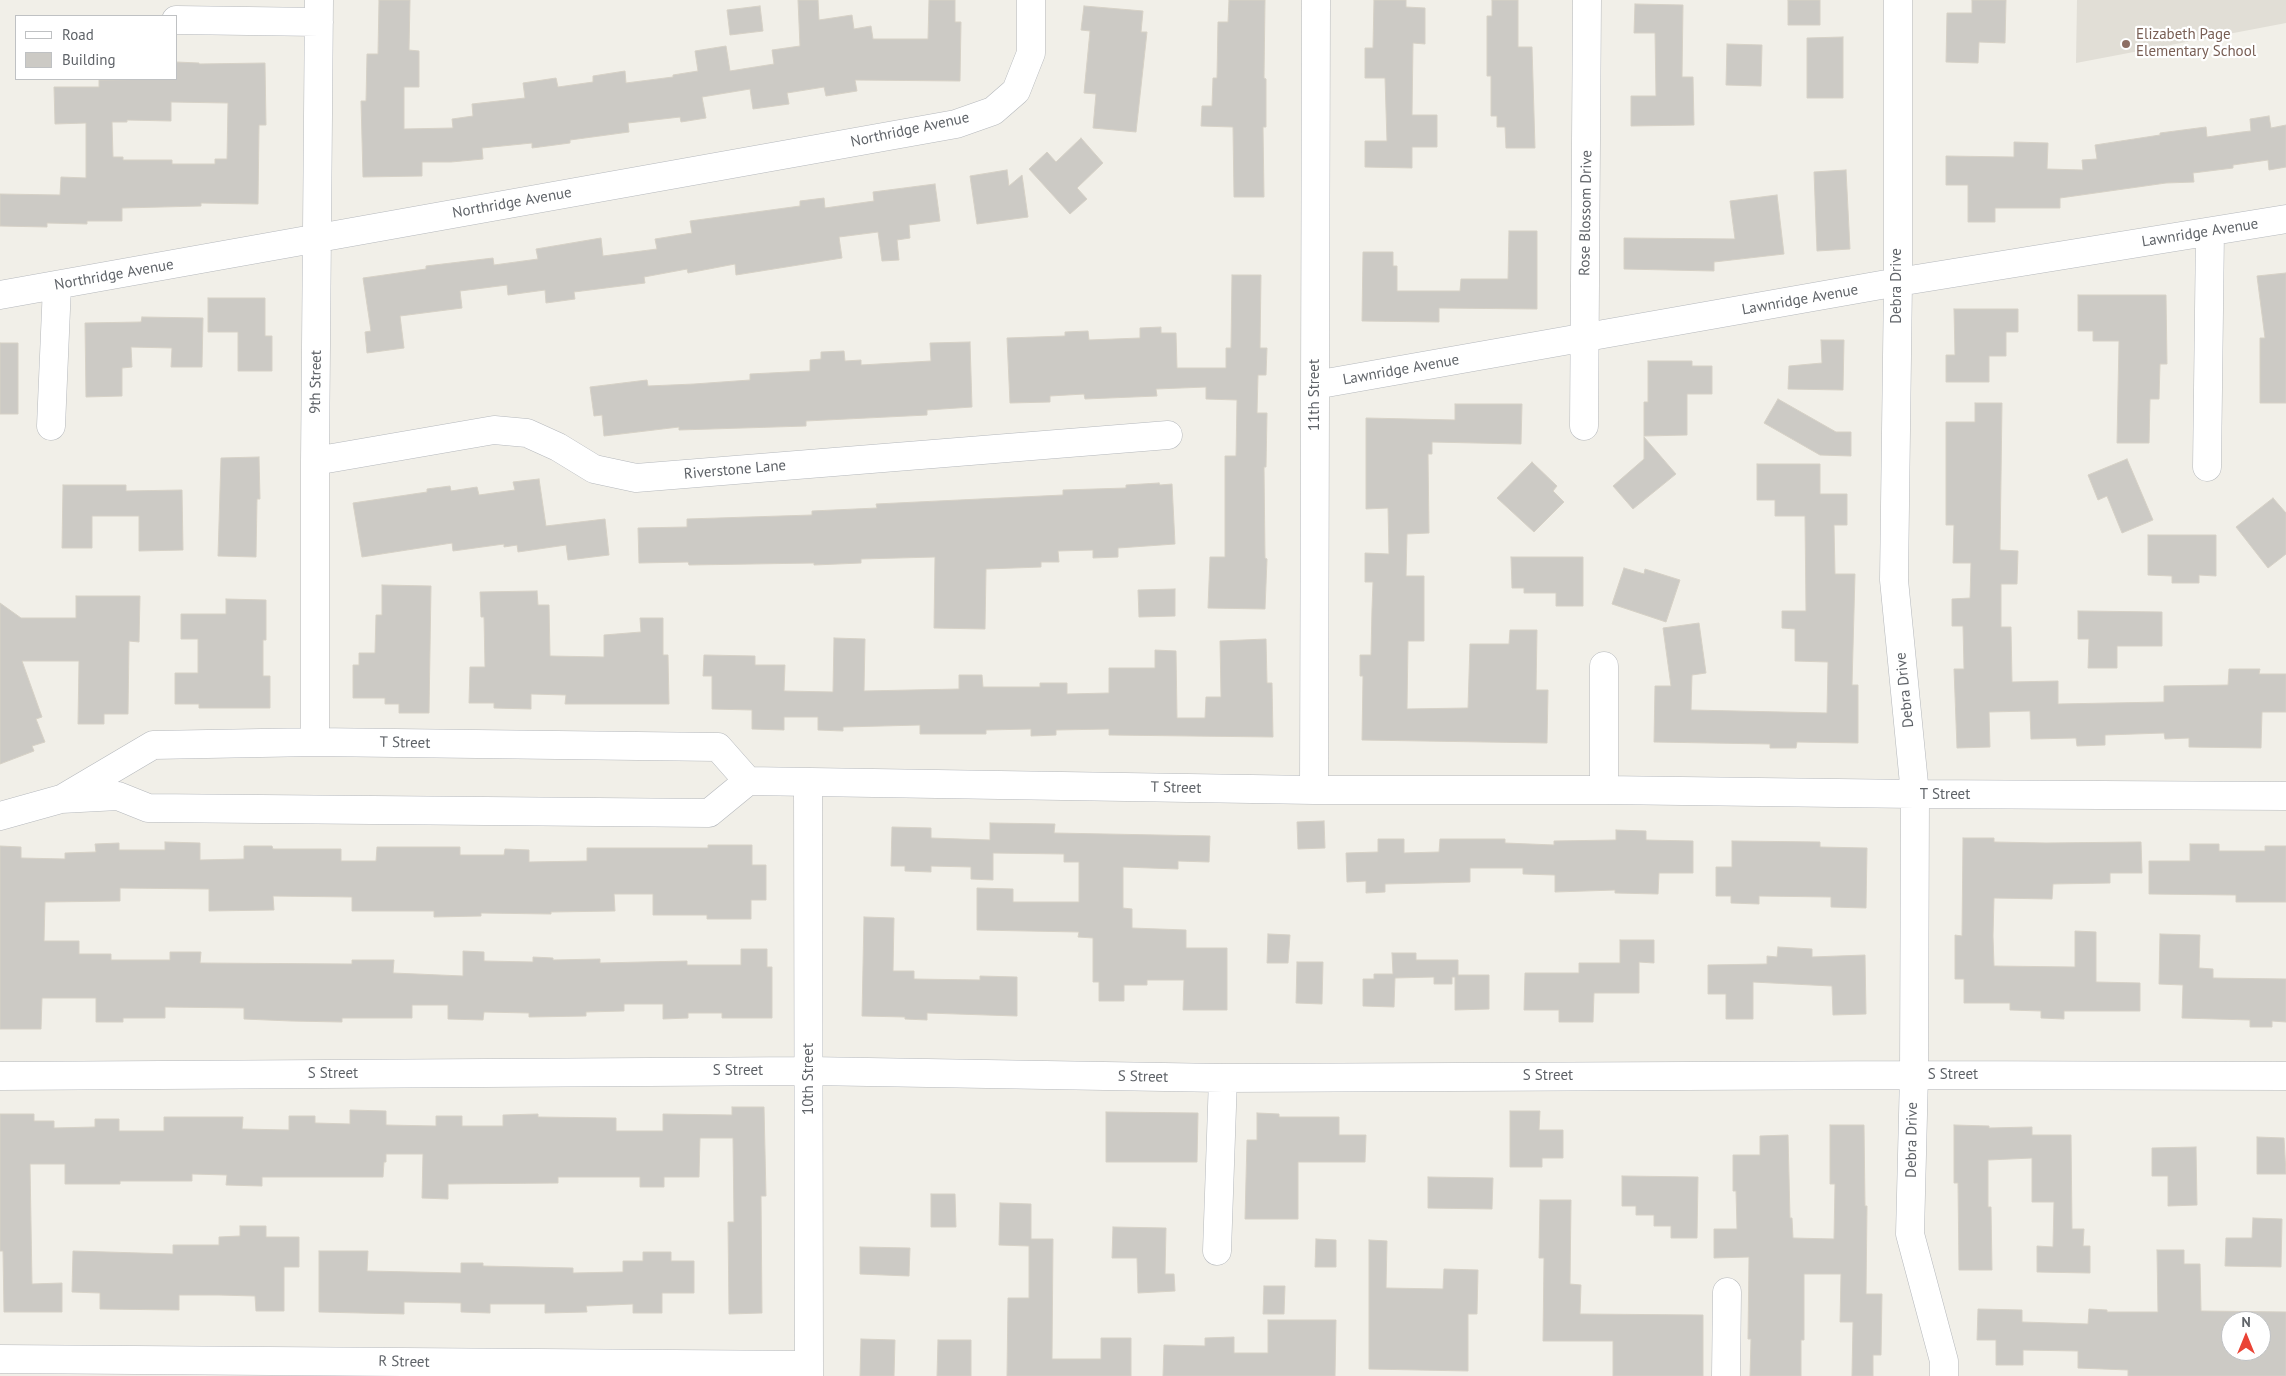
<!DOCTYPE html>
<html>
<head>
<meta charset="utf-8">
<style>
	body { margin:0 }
	#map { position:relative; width:2286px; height:1376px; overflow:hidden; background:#f1efe8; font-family:"PT Sans",sans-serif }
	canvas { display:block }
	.legend { position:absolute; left:15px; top:15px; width:162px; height:65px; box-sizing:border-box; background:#fff; border:1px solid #bfc1c3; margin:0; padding:6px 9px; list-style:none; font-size:15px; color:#5f6368 }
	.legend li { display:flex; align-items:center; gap:10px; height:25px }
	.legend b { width:25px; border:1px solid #bfc1c3 }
	.north { position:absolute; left:2221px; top:1311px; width:50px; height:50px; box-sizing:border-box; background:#fff; border:1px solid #bfc1c3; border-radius:50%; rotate:0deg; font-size:14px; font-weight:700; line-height:20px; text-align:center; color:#5f6368 }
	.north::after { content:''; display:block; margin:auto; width:18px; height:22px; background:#ea4335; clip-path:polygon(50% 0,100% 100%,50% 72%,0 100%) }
</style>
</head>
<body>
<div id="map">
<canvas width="2286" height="1376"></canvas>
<ul class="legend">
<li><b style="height:6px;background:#fff"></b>Road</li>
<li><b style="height:14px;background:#cccac5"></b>Building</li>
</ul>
<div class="north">N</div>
</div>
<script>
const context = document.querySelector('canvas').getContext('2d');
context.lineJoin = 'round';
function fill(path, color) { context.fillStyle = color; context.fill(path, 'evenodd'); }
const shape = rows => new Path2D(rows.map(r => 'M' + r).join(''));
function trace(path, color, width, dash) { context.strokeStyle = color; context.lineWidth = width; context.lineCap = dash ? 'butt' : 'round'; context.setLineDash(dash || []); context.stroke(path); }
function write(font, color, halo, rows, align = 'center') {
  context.font = font + ' "PT Sans",sans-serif'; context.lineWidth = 4.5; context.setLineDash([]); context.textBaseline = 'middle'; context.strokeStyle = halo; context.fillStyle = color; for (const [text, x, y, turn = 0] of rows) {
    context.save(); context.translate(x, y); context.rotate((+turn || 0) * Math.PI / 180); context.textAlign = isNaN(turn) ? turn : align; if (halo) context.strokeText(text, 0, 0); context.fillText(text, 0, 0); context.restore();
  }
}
fill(shape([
	[2077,0,2286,0,2286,23,2076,63]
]), '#e1ded6');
const building = shape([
	[379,0,410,0,409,50,419,51,419,87,404,87,404,129,453,128,452,119,473,116,472,104,525,98,523,83,556,78,558,87,593,82,593,76,625,71,626,83,673,77,673,75,698,71,695,51,726,46,730,71,774,64,772,50,800,46,798,0,818,0,819,20,852,15,854,29,871,26,873,39,928,39,929,0,955,0,955,22,961,22,960,81,855,80,857,91,826,96,824,87,787,93,789,104,753,109,750,89,702,97,706,118,681,122,680,117,628,123,629,132,570,140,570,143,532,148,532,143,482,148,483,159,451,162,422,162,422,176,363,177,361,101,366,101,367,54,378,54,379,0],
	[1229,0,1265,0,1264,78,1266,79,1266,127,1263,127,1264,197,1234,197,1233,127,1201,126,1202,106,1212,106,1213,78,1217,78,1218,22,1228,22,1229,0],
	[1374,0,1406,0,1406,7,1425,8,1425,44,1413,43,1412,115,1437,115,1437,147,1412,147,1412,168,1365,167,1365,141,1387,141,1385,78,1365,78,1365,48,1373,48,1374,0],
	[1492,0,1518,0,1518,47,1532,47,1535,148,1506,148,1505,127,1497,127,1497,116,1491,116,1491,76,1487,76,1487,16,1492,16,1492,0],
	[1788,0,1820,0,1820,25,1788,25,1788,0],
	[1972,0,2006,0,2005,43,1979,42,1978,63,1946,62,1947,13,1972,13,1972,0],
	[1635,4,1683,5,1682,77,1693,77,1694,125,1631,126,1631,96,1656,96,1655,33,1634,33,1635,4],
	[760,6,763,31,730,35,727,10,760,6],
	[1084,6,1143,11,1141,32,1147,32,1136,132,1093,128,1096,94,1084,93,1090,31,1081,30,1084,6],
	[1843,37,1843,98,1807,98,1807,38,1843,37],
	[1727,44,1762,45,1761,86,1726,85,1727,44],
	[176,62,199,63,199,64,265,63,266,125,259,125,258,204,201,203,201,206,122,208,122,221,87,221,87,224,47,223,47,227,0,226,0,194,60,195,61,177,86,178,86,123,55,124,54,87,99,87,99,80,176,79,176,62],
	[171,102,228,103,227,159,215,159,215,164,172,164,172,160,123,160,123,157,113,157,112,122,127,122,127,120,171,121,171,102],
	[2269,116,2271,128,2286,125,2286,167,2269,170,2268,160,2233,165,2233,168,2193,173,2194,182,2166,183,2060,198,2060,208,1995,208,1995,222,1968,222,1968,185,1946,185,1946,156,2014,157,2014,142,2048,143,2047,169,2083,170,2082,160,2097,159,2095,145,2160,135,2160,133,2206,127,2207,137,2242,132,2251,131,2250,119,2269,116],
	[1081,138,1103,163,1077,188,1087,199,1070,214,1029,169,1047,152,1056,162,1081,138],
	[1007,170,1009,186,1022,175,1028,217,977,224,970,176,1007,170],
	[1846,170,1850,249,1817,251,1814,172,1846,170],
	[935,184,940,221,909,225,910,238,897,240,899,260,882,261,878,232,839,237,842,258,736,275,735,264,688,273,687,269,644,277,645,283,574,292,575,299,546,303,545,290,508,295,507,285,460,291,462,308,400,316,404,348,367,353,365,332,371,331,363,278,426,269,426,266,493,258,494,265,538,259,536,249,601,238,603,256,657,249,655,239,692,233,690,221,800,206,800,201,824,198,825,208,874,201,873,192,935,184],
	[1777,195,1784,254,1714,262,1714,271,1624,269,1624,238,1735,239,1730,201,1777,195],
	[1509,231,1537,231,1537,309,1439,308,1439,322,1362,321,1363,252,1393,252,1393,266,1397,266,1397,291,1460,291,1461,279,1508,279,1509,231],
	[2286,273,2286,403,2260,403,2260,338,2265,338,2257,276,2286,273],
	[1232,275,1261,275,1260,348,1267,348,1266,375,1258,375,1257,413,1267,413,1266,467,1264,467,1265,558,1267,559,1265,609,1208,608,1210,557,1225,557,1225,456,1236,456,1237,400,1206,399,1206,387,1156,389,1157,396,1085,399,1084,394,1050,396,1050,402,1010,403,1007,338,1065,336,1065,332,1088,331,1089,340,1140,338,1140,328,1161,327,1161,333,1176,333,1177,368,1226,368,1226,348,1231,348,1232,275],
	[2078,295,2166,295,2167,364,2160,364,2159,399,2150,399,2149,443,2117,443,2119,341,2093,341,2093,331,2078,331,2078,295],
	[208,298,265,298,265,336,272,336,272,371,238,371,238,332,208,332,208,298],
	[1954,309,2018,309,2018,332,2006,332,2006,356,1989,356,1989,382,1946,382,1946,355,1955,355,1954,309],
	[142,317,203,318,202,367,171,367,172,348,131,347,132,367,122,368,122,396,86,397,85,323,141,322,142,317],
	[1821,340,1844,340,1843,390,1788,389,1789,366,1822,363,1821,340],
	[970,342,972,407,927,410,927,415,806,421,806,426,679,430,679,427,604,436,602,415,594,416,590,387,647,380,648,386,694,384,750,380,750,374,810,371,810,360,821,359,821,352,844,351,845,361,861,360,861,365,931,361,930,343,970,342],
	[0,343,18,343,18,414,0,414,0,343],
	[1648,361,1692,361,1692,366,1712,366,1712,394,1687,394,1687,435,1644,436,1644,402,1648,402,1648,361],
	[1778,399,1836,432,1851,432,1851,456,1820,455,1764,423,1778,399],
	[1975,403,2002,403,2000,550,2018,551,2017,584,2001,584,2001,627,2011,627,2012,682,2058,681,2058,704,2164,702,2164,686,2228,685,2229,669,2260,669,2259,674,2286,674,2286,712,2262,712,2261,748,2189,747,2189,738,2165,739,2164,733,2105,735,2105,745,2077,746,2076,738,2031,739,2030,711,1989,712,1990,747,1957,748,1954,669,1964,669,1963,626,1952,626,1952,599,1970,598,1971,563,1953,563,1954,525,1946,525,1946,422,1975,422,1975,403],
	[1455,404,1522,404,1521,444,1432,442,1432,454,1428,454,1429,533,1407,534,1406,576,1424,576,1424,641,1408,641,1407,709,1468,708,1470,644,1509,644,1510,630,1537,630,1536,690,1548,690,1547,743,1362,740,1363,676,1360,676,1360,655,1371,655,1372,609,1373,582,1365,582,1365,553,1389,554,1388,508,1366,509,1366,418,1455,420,1455,404],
	[1644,437,1676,474,1633,509,1613,486,1644,459,1644,437],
	[259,457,260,499,257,499,256,557,218,556,221,458,259,457],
	[2127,459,2153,520,2122,533,2107,496,2098,500,2088,475,2127,459],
	[1532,462,1557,486,1553,491,1564,502,1534,532,1497,498,1532,462],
	[1757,464,1820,464,1820,494,1847,494,1847,525,1834,525,1835,574,1855,574,1852,685,1858,685,1858,743,1797,742,1796,748,1770,748,1770,744,1654,742,1655,686,1671,686,1663,628,1699,623,1706,673,1692,675,1691,710,1827,713,1828,662,1795,661,1795,629,1782,628,1782,611,1806,611,1805,516,1775,516,1775,500,1757,500,1757,464],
	[539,479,546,526,605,519,609,555,568,560,566,545,518,552,517,545,504,547,504,544,453,551,452,543,362,557,353,503,427,492,427,489,450,486,451,491,477,487,479,495,515,490,513,482,539,479],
	[1159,483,1160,485,1172,484,1175,544,1118,548,1118,557,1093,558,1093,550,1058,551,1059,562,1041,562,1041,567,986,569,985,629,934,628,935,557,861,559,861,563,814,565,814,563,689,565,688,562,639,563,638,528,687,527,687,519,812,515,812,511,877,508,876,504,1063,495,1063,490,1126,488,1126,485,1159,483],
	[63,485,126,485,126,491,182,490,183,550,139,551,139,516,92,516,92,548,62,548,63,485],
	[2273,498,2286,513,2286,554,2268,568,2236,527,2273,498],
	[2148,535,2216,535,2216,576,2199,575,2199,583,2172,583,2172,576,2148,575,2148,535],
	[1511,557,1583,557,1583,606,1556,606,1556,593,1524,593,1524,588,1512,588,1511,557],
	[1624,568,1644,574,1645,569,1680,580,1666,622,1612,604,1624,568],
	[382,585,431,586,429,713,399,713,399,704,385,704,385,698,353,698,353,665,359,665,359,653,375,653,376,615,382,615,382,585],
	[1175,589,1175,616,1139,617,1138,590,1175,589],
	[537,591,538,605,549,605,550,656,604,657,604,635,641,632,640,618,663,618,663,655,668,655,669,704,565,704,566,695,531,694,531,709,494,708,494,703,469,703,470,667,485,667,484,617,481,617,480,592,537,591],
	[76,596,140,596,139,642,129,641,128,714,104,714,104,724,78,724,79,661,22,661,42,717,36,719,45,742,32,746,34,751,0,764,0,603,21,618,76,618,76,596],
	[226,599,266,600,266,640,263,640,263,676,270,676,270,708,199,708,199,704,175,704,175,673,198,673,198,639,181,639,181,614,226,614,226,599],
	[2078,611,2162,612,2162,646,2117,646,2117,668,2088,668,2089,639,2078,639,2078,611],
	[834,638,865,639,864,691,959,689,959,675,982,675,983,687,1040,687,1040,683,1067,683,1067,694,1109,693,1109,668,1155,668,1155,650,1176,651,1177,718,1205,718,1206,697,1221,697,1220,641,1266,639,1267,683,1272,683,1273,737,1109,735,1109,729,1056,730,1056,735,1031,736,1031,729,986,730,986,734,920,734,920,725,843,727,843,731,818,730,818,717,784,717,784,730,752,729,752,710,712,709,712,676,703,676,704,655,755,656,755,665,785,665,784,691,833,692,834,638],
	[1324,821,1325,848,1298,849,1297,822,1324,821],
	[990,823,1055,824,1054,833,1210,836,1209,862,1178,861,1178,869,1123,867,1123,908,1132,909,1132,928,1186,930,1186,948,1227,948,1227,1010,1183,1010,1184,980,1147,980,1147,985,1124,985,1124,1001,1099,1001,1099,982,1093,982,1093,938,1078,937,1079,932,977,930,977,888,1013,889,1013,902,1079,902,1079,862,1064,862,1064,854,993,853,993,880,971,879,971,867,931,866,931,872,905,871,905,866,891,866,892,827,931,828,931,838,990,840,990,823],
	[1616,830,1646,831,1646,840,1693,841,1693,873,1659,873,1658,894,1615,893,1615,890,1555,892,1555,875,1523,874,1523,868,1470,868,1470,882,1385,884,1385,892,1366,893,1366,881,1347,882,1346,853,1378,852,1378,839,1404,839,1404,853,1439,852,1440,839,1505,839,1505,843,1554,845,1554,841,1616,840,1616,830],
	[1963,838,1994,838,1994,842,2046,843,2141,842,2142,873,2110,873,2110,883,2053,884,2052,899,1994,898,1993,936,1994,966,2075,967,2075,931,2096,932,2096,982,2140,983,2140,1011,2064,1011,2064,1019,2041,1018,2041,1011,2010,1010,2010,1003,1964,1003,1964,979,1955,979,1955,935,1962,936,1963,838],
	[1732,841,1820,842,1820,847,1867,848,1866,908,1831,907,1831,897,1759,896,1759,904,1731,903,1731,896,1716,896,1716,867,1732,867,1732,841],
	[165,842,200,843,200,860,244,859,244,846,272,846,273,849,341,849,341,861,376,861,377,847,460,847,460,855,504,855,505,849,529,850,529,862,587,861,587,848,708,848,708,845,752,845,752,865,766,865,766,900,751,900,751,919,707,919,707,915,653,915,653,894,614,894,615,911,551,912,551,914,481,913,481,916,434,917,434,911,352,911,352,897,273,896,274,910,209,911,209,889,120,888,120,901,45,902,44,941,79,941,79,954,111,954,111,960,170,960,170,952,201,952,200,963,352,964,352,960,394,960,393,973,463,976,463,951,484,952,484,961,533,962,533,957,553,958,553,960,600,959,600,963,687,961,687,965,741,965,741,949,767,949,767,967,772,967,772,1018,722,1018,722,1013,688,1013,688,1018,663,1019,663,1004,624,1004,624,1011,586,1012,586,1016,529,1017,529,1013,484,1012,483,1020,448,1019,448,1005,412,1005,412,1018,342,1018,342,1022,291,1021,244,1019,244,1008,165,1007,165,1018,123,1018,123,1022,96,1022,96,998,42,998,41,1029,0,1029,0,846,21,847,21,858,65,859,65,853,96,852,95,844,119,843,119,850,165,850,165,842],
	[2190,844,2219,844,2219,851,2265,851,2265,846,2286,846,2286,902,2236,902,2236,895,2149,894,2149,861,2190,861,2190,844],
	[864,917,894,918,893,971,914,971,914,979,980,980,980,976,1017,977,1017,1016,927,1013,927,1020,905,1019,905,1017,862,1016,864,917],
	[1268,934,1290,935,1288,963,1267,963,1268,934],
	[2160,934,2200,935,2199,968,2213,969,2213,978,2286,979,2286,1022,2272,1021,2272,1027,2250,1027,2250,1020,2182,1018,2183,985,2159,984,2160,934],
	[1620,940,1654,940,1654,963,1639,962,1639,993,1594,993,1593,1022,1559,1022,1559,1010,1524,1010,1525,973,1579,973,1579,963,1620,963,1620,940],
	[1778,947,1812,949,1812,957,1865,955,1866,1014,1833,1015,1832,986,1753,982,1753,1019,1726,1019,1726,994,1708,994,1708,965,1767,964,1767,956,1777,957,1778,947],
	[1392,953,1416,953,1416,960,1458,960,1458,975,1489,975,1489,1009,1455,1010,1455,977,1452,977,1452,984,1434,984,1434,977,1395,978,1394,1007,1363,1006,1363,979,1374,979,1374,974,1393,974,1392,953],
	[1297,962,1323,962,1322,1004,1296,1003,1297,962],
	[732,1107,764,1107,766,1196,761,1196,762,1313,729,1314,728,1222,734,1222,733,1138,700,1138,699,1177,664,1177,664,1187,640,1187,640,1177,558,1177,558,1183,448,1184,448,1199,422,1198,423,1154,386,1154,386,1162,384,1162,383,1177,262,1177,262,1186,226,1185,227,1175,192,1174,192,1181,120,1181,120,1184,65,1184,65,1164,30,1164,32,1284,62,1283,62,1312,4,1312,3,1251,0,1251,0,1114,34,1114,34,1121,54,1121,54,1128,95,1127,95,1119,119,1119,119,1131,164,1131,164,1117,243,1117,242,1129,289,1130,289,1116,315,1116,315,1123,350,1124,350,1110,386,1111,386,1125,436,1126,436,1116,462,1116,462,1126,503,1126,503,1115,538,1114,538,1117,616,1118,616,1131,663,1131,663,1114,732,1115,732,1107],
	[1510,1111,1540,1111,1539,1130,1563,1130,1563,1158,1542,1158,1542,1167,1510,1167,1510,1111],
	[1106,1112,1198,1113,1197,1162,1106,1162,1106,1112],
	[1257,1113,1279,1114,1279,1117,1339,1117,1339,1135,1366,1135,1365,1162,1298,1162,1298,1219,1245,1219,1247,1140,1257,1140,1257,1113],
	[1830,1125,1864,1125,1865,1206,1867,1206,1866,1294,1882,1294,1881,1355,1873,1355,1873,1376,1852,1376,1853,1322,1840,1322,1841,1274,1804,1274,1804,1340,1801,1340,1801,1376,1750,1376,1751,1339,1748,1339,1749,1257,1714,1258,1714,1229,1737,1229,1736,1191,1733,1191,1733,1155,1760,1155,1760,1136,1788,1135,1790,1218,1792,1218,1793,1238,1834,1239,1835,1184,1830,1184,1830,1125],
	[1954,1125,1989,1126,1989,1128,2032,1127,2032,1135,2071,1135,2072,1229,2084,1229,2083,1246,2090,1246,2090,1273,2037,1272,2037,1246,2053,1247,2054,1202,2032,1202,2032,1158,1988,1160,1988,1207,1991,1207,1992,1270,1959,1270,1958,1183,1954,1183,1954,1125],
	[2257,1137,2284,1138,2286,1174,2257,1174,2257,1137],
	[2196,1147,2197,1205,2168,1206,2168,1176,2152,1176,2152,1148,2196,1147],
	[1622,1176,1698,1177,1697,1238,1671,1238,1671,1226,1654,1226,1654,1215,1636,1215,1636,1206,1622,1206,1622,1176],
	[1428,1177,1493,1178,1492,1209,1428,1208,1428,1177],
	[931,1194,955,1194,956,1227,931,1227,931,1194],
	[1540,1200,1571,1200,1570,1284,1581,1285,1580,1314,1703,1315,1703,1376,1613,1376,1613,1341,1543,1341,1544,1258,1539,1258,1540,1200],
	[1000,1203,1031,1204,1031,1239,1053,1239,1052,1359,1101,1359,1101,1338,1131,1338,1131,1376,1007,1376,1008,1298,1029,1298,1029,1246,999,1245,1000,1203],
	[2253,1218,2282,1219,2281,1267,2225,1266,2226,1238,2252,1238,2253,1218],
	[240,1226,266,1226,266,1237,299,1237,299,1267,284,1267,284,1311,256,1311,255,1296,219,1295,179,1295,179,1310,100,1309,100,1293,72,1292,73,1251,173,1254,173,1245,219,1245,219,1237,240,1236,240,1226],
	[1113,1227,1166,1228,1165,1274,1174,1274,1175,1291,1138,1293,1137,1258,1112,1258,1113,1227],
	[1316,1239,1336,1240,1336,1267,1315,1267,1316,1239],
	[1369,1240,1387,1241,1386,1288,1443,1289,1444,1269,1478,1270,1477,1314,1468,1314,1468,1371,1369,1369,1369,1240],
	[860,1247,910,1248,909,1276,860,1274,860,1247],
	[2157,1250,2184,1250,2184,1264,2200,1264,2201,1311,2286,1312,2286,1376,2128,1376,2128,1370,2078,1368,2078,1351,2023,1350,2023,1365,1996,1365,1996,1340,1977,1340,1978,1309,2022,1310,2022,1322,2088,1324,2089,1309,2107,1310,2107,1312,2158,1312,2157,1250],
	[2231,1321,2261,1321,2261,1351,2231,1351,2231,1321],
	[319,1251,368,1251,367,1271,461,1273,461,1263,483,1263,483,1266,573,1268,573,1273,623,1272,623,1261,643,1261,643,1252,671,1252,671,1261,694,1261,694,1293,662,1293,662,1313,633,1313,633,1304,586,1306,587,1312,545,1313,545,1304,490,1304,490,1313,461,1312,461,1303,404,1302,404,1314,319,1312,319,1251],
	[1264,1286,1285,1286,1284,1314,1263,1314,1264,1286],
	[1268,1320,1336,1320,1335,1376,1163,1376,1164,1345,1205,1346,1205,1338,1234,1337,1234,1353,1268,1353,1268,1320],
	[861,1339,895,1340,894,1376,860,1376,861,1339],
	[938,1340,971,1340,971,1376,937,1376,938,1340]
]);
fill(building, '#cccac5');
trace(building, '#d6d1c6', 1);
const minor = shape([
	[1898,0,1898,282,1894,580,1915,794,1914,1075,1910,1234,1944,1361,1944,1376],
	[176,20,319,22],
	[0,295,956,124,993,111,1016,91,1031,53,1031,0],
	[1315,385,1898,282,2286,219],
	[51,426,57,286],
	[1584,426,1587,0],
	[315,461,494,430,527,433,558,447,594,469,636,478,1168,435],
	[2207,467,2210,232],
	[1604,666,1604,790],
	[315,742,315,461,319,0],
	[808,782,809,1376],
	[1314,790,1316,0],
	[65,797,153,745,315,742,718,747,748,781],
	[0,816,61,799,118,796,148,808,709,813,748,781,1314,790,1604,790,1915,794,2286,796],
	[0,1076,809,1071,1223,1078,1914,1075,2286,1076],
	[1217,1251,1223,1078],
	[0,1359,808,1365],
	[1726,1376,1727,1292]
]);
trace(minor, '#b5b8bc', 29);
trace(minor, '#fff', 28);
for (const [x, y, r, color] of [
	[2126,44,5,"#8d6e63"]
]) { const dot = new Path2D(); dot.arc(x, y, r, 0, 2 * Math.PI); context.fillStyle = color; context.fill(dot); trace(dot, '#fff', 2); }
write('15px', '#785e54', '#fff', [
	["Elizabeth Page",2136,35],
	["Elementary School",2136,52]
], 'left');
write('15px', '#5f6368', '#fff', [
	["Northridge Avenue",910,130,-12],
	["Northridge Avenue",512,203,-10],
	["Rose Blossom Drive",1586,213,-89],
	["Lawnridge Avenue",2200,233,-9],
	["Northridge Avenue",114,275,-10],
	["Debra Drive",1897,286,-90],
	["Lawnridge Avenue",1800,300,-10],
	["Lawnridge Avenue",1401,370,-10],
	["9th Street",316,382,-89],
	["11th Street",1315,395,-90],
	["Riverstone Lane",735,470,-5],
	["Debra Drive",1905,690,-96],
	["T Street",405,743,1],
	["T Street",1176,788,1],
	["T Street",1945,795],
	["S Street",738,1071],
	["S Street",333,1074],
	["S Street",1953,1075],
	["S Street",1548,1076],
	["S Street",1143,1077,1],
	["10th Street",809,1079,-90],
	["Debra Drive",1912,1140,-89],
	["R Street",404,1362,1]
]);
</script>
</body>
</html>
